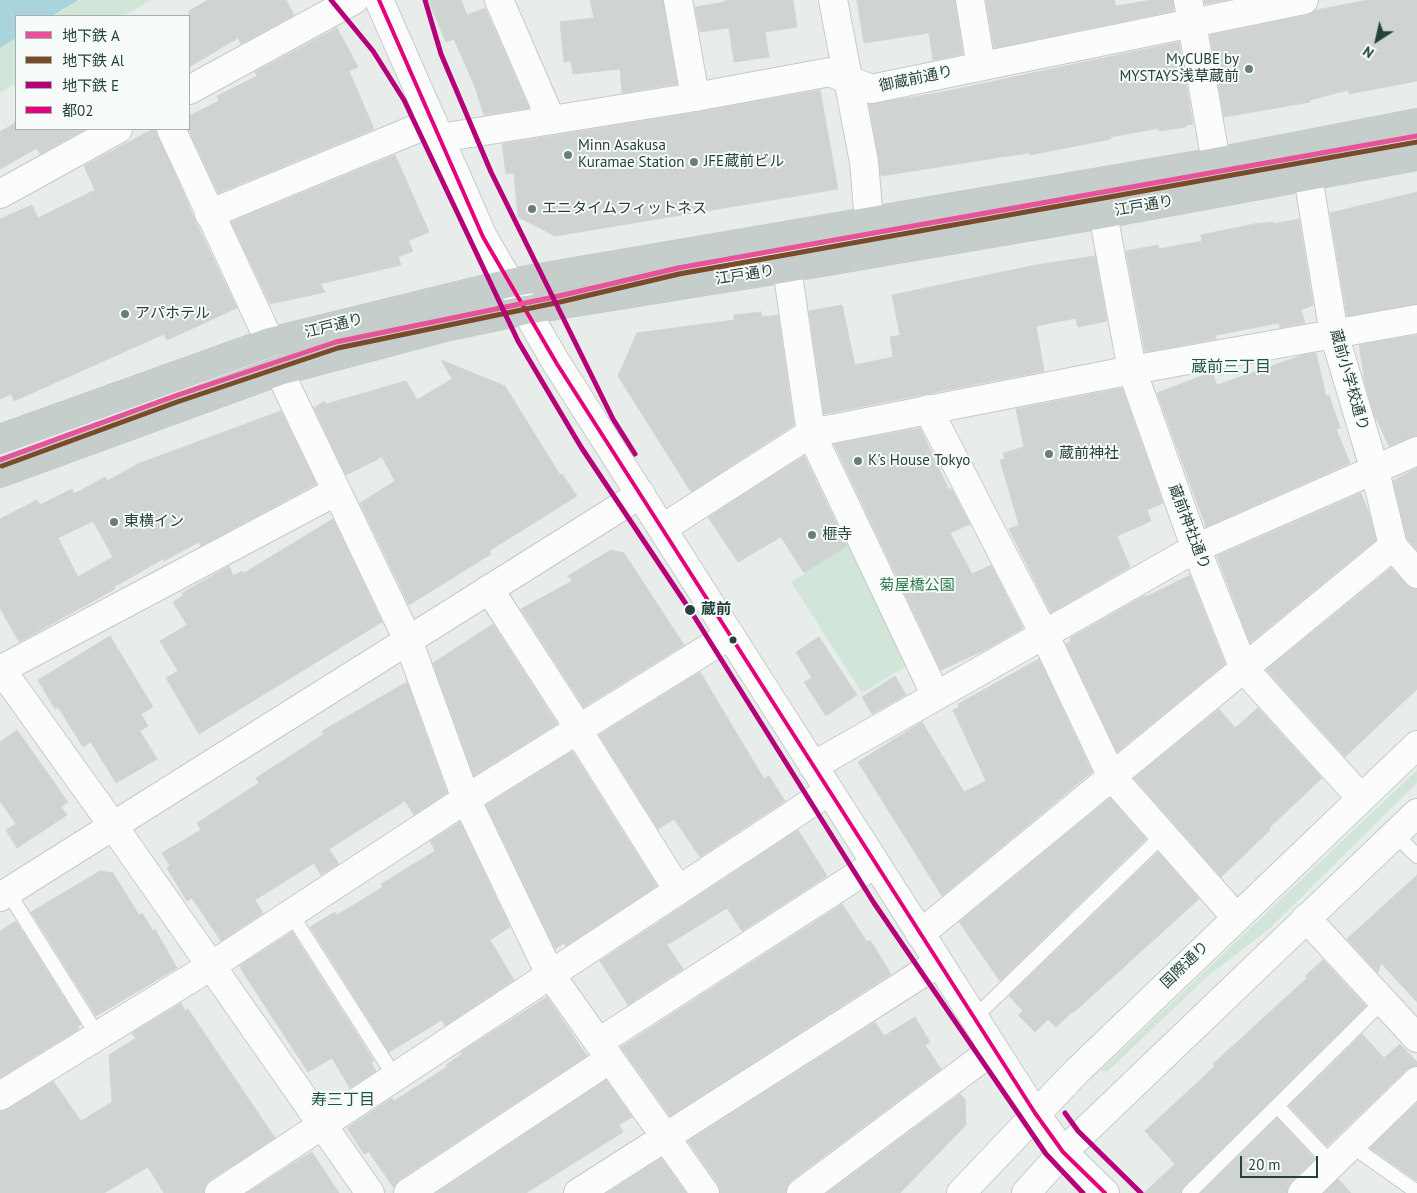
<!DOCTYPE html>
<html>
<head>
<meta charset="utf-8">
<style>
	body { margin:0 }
	#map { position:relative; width:1417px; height:1193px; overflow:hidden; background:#e8edeb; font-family:"PT Sans","Noto Sans JP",sans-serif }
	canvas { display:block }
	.legend { position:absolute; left:15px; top:15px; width:175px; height:115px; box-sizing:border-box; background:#f7fbf9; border:1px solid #a3b1ad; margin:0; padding:6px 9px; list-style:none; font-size:15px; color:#24423a }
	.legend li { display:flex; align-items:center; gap:10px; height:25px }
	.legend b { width:25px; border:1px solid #a3b1ad }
	.north { position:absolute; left:1352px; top:15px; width:50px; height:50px; -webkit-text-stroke:4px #f7fbf9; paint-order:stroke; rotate:215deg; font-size:14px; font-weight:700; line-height:20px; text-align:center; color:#24423a }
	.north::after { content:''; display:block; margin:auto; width:18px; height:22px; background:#24423a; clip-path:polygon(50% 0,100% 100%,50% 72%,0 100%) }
	.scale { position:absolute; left:1240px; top:1156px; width:78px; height:22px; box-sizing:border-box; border:2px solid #24423a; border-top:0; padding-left:6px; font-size:15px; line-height:18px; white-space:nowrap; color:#24423a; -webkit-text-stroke:4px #f7fbf9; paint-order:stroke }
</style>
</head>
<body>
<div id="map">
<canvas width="1417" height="1193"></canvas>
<ul class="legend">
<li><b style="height:6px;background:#e85298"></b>地下鉄 A</li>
<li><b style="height:6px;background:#7a4b2a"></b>地下鉄 Al</li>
<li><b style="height:6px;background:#b6007a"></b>地下鉄 E</li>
<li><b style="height:6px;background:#e5007d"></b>都02</li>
</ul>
<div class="north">N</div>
<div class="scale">20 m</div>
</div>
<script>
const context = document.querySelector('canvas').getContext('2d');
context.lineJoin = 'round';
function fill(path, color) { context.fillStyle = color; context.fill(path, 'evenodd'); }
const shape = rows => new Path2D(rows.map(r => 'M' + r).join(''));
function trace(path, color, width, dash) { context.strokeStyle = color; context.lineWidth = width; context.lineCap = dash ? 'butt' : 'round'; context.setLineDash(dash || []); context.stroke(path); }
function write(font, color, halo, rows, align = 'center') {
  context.font = font + ' "PT Sans","Noto Sans JP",sans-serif'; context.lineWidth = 4; context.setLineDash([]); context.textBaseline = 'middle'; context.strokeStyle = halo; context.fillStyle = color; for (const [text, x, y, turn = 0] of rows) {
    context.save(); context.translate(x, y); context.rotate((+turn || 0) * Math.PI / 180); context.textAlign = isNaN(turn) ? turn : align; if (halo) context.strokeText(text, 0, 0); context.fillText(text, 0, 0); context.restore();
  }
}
fill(shape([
	[80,0,152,0,123,16,53,16],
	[16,38,16,83,0,93,0,48],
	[853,542,911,663,862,693,791,582],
	[1417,770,1417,783,1269,929,1208,976,1107,1072,1100,1071]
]), '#d1e6d8');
fill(shape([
	[0,0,79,0,52,16,16,16,16,38,0,48]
]), '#a9d4db');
const building = shape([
	[208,0,286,0,294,15,241,44,238,38,189,67,189,11,208,0],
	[428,0,461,0,467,15,485,8,529,108,484,115,475,87,454,39,446,42,428,0],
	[590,0,663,0,677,84,622,93,620,69,573,74,571,61,564,62,560,22,594,18,590,0],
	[725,0,793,0,797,27,765,32,769,57,734,62,729,28,700,32,695,7,725,2,725,0],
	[857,0,955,0,963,54,933,60,929,33,864,43,857,0],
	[986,0,1114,0,1116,6,1152,0,1173,0,1174,11,994,48,986,0],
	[1204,0,1226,0,1205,4,1204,0],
	[1368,0,1417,0,1417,81,1349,94,1348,90,1310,100,1310,102,1224,117,1210,35,1307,15,1316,10,1368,0],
	[337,28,358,67,349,71,374,129,218,193,188,129,189,116,219,101,217,96,257,76,255,72,337,28],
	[1179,42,1193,124,1186,125,1186,127,1159,131,1159,128,1111,137,1111,139,1030,155,1029,153,1001,157,881,176,869,104,938,93,1179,42],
	[820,90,838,189,555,236,518,217,514,173,506,174,502,144,698,112,820,90],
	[15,123,16,129,86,129,40,154,37,148,0,169,0,132,15,123],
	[153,129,156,129,195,220,237,308,167,340,164,334,14,401,11,394,0,399,0,219,32,205,38,218,95,190,84,166,153,129],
	[395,155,429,232,408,241,413,251,398,257,401,265,320,284,325,292,270,304,231,222,395,155],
	[1417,192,1417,304,1347,316,1330,213,1417,192],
	[1299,219,1313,305,1301,310,1305,323,1280,328,1279,323,1216,335,1216,339,1145,352,1126,251,1158,245,1159,249,1202,241,1201,235,1254,224,1273,222,1273,224,1299,219],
	[1095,256,1107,321,1078,327,1076,318,1036,326,1044,371,824,414,809,311,842,305,855,365,893,357,890,337,900,335,892,295,1036,265,1095,256],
	[761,312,762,317,778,315,794,425,691,492,618,376,637,333,734,320,734,315,761,312],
	[1417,335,1417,436,1389,446,1374,414,1365,383,1359,345,1417,335],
	[1316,353,1326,396,1329,395,1340,428,1336,429,1350,463,1206,527,1157,393,1212,372,1217,385,1303,355,1316,353],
	[441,360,505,386,560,475,562,474,577,496,489,551,491,554,409,605,360,503,395,481,382,457,346,475,314,408,324,401,326,404,406,381,417,400,452,379,441,360],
	[1122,388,1163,503,1147,510,1151,521,1117,536,1130,567,1051,613,1009,529,1019,525,1000,460,1005,459,1003,453,1024,447,1016,409,1122,388],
	[281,411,316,484,201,546,199,542,164,561,163,559,114,587,115,589,19,642,0,608,0,519,37,500,40,505,72,489,74,494,105,477,107,481,140,463,281,411],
	[93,521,113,557,78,577,58,538,93,521],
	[920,428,949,490,951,488,970,524,950,533,972,574,991,565,1023,628,987,649,941,670,834,444,920,428],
	[804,456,847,546,804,573,781,537,738,562,708,517,804,456],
	[1417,468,1417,550,1407,539,1393,481,1417,468],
	[1361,493,1370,516,1376,540,1250,643,1217,556,1361,493],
	[333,519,382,622,199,734,166,678,178,671,160,641,187,625,173,602,184,595,182,593,229,566,233,576,242,571,244,573,333,519],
	[611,550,624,553,684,645,584,707,521,609,572,581,568,576,611,550],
	[1391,568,1406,584,1417,589,1417,689,1345,757,1266,670,1391,568],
	[1190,575,1225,664,1117,752,1066,644,1071,641,1070,638,1142,597,1150,595,1190,575],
	[493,624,557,724,474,776,433,663,493,624],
	[110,636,153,707,141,714,148,726,140,731,157,759,116,783,91,742,83,747,58,707,55,709,38,680,110,636],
	[819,637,857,695,826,716,804,682,812,678,796,652,819,637],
	[1039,659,1092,772,942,896,858,762,922,722,964,792,986,781,953,710,959,707,958,704,1039,659],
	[700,672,764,779,769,776,785,801,700,857,674,819,658,829,599,735,700,672],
	[895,676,906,695,872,714,862,697,895,676],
	[407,682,447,793,414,815,405,801,329,849,339,864,321,875,314,863,255,900,263,913,221,941,192,898,187,901,167,868,170,866,162,853,201,830,197,823,259,783,256,778,324,734,322,731,407,682],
	[1258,708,1322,778,1269,828,1270,830,1221,877,1134,778,1219,709,1235,728,1258,708],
	[17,730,68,802,61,807,67,815,17,848,6,830,16,824,0,801,0,742,17,730],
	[572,751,657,886,566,946,564,943,555,949,486,805,572,751],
	[1110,798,1146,839,1000,981,959,922,1110,798],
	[460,822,510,927,490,940,514,980,445,1026,442,1020,389,1052,310,927,335,912,337,915,383,887,381,884,435,851,430,841,460,822],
	[798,830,827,876,742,931,727,908,667,945,683,969,628,1005,600,961,798,830],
	[1158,852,1199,899,1073,1013,1072,1012,1056,1027,1048,1019,1035,1032,1018,1015,1023,1011,1009,996,1158,852],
	[100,871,113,873,139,915,142,913,153,931,155,929,177,968,96,1016,31,912,100,871],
	[1417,875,1417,1002,1381,963,1378,973,1347,939,1417,875],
	[842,904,867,942,870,940,891,974,670,1116,621,1047,842,904],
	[16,921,81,1025,78,1027,79,1029,0,1078,0,931,16,921],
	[292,932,374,1061,371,1063,376,1071,350,1088,332,1058,308,1072,239,966,292,932],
	[1323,960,1366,1006,1183,1187,1180,1193,1144,1193,1175,1164,1145,1131,1215,1066,1213,1064,1307,978,1305,976,1323,960],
	[547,997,587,1056,399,1180,394,1188,369,1152,364,1154,347,1128,392,1098,394,1101,447,1067,446,1065,462,1054,461,1052,547,997],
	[181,1003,185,1011,188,1009,190,1012,275,1138,210,1180,205,1186,204,1193,164,1193,148,1167,104,1193,0,1193,0,1112,8,1109,53,1081,81,1121,112,1102,109,1055,136,1038,132,1033,181,1003],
	[915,1017,930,1042,925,1045,941,1069,792,1180,786,1193,720,1193,718,1184,688,1141,875,1022,884,1036,915,1017],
	[1362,1034,1384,1058,1400,1044,1417,1062,1417,1066,1406,1070,1327,1146,1289,1106,1362,1034],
	[606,1080,632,1117,619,1125,623,1132,526,1193,436,1193,606,1080],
	[960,1094,965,1099,966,1125,900,1193,827,1193,960,1094],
	[1417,1103,1417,1181,1370,1148,1417,1103],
	[1277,1118,1315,1159,1291,1182,1287,1193,1201,1193,1277,1118],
	[312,1152,339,1193,247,1193,292,1164,312,1152],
	[661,1158,686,1193,607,1193,661,1158],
	[1338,1179,1351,1193,1324,1193,1338,1179]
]);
fill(building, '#cfd4d2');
trace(building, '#d1d6d4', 1);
const service = shape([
	[1395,834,1417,856],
	[8,892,98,1036],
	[291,914,395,1077],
	[974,1018,1163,835],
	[1277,1106,1332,1164],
	[1352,1146,1417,1192],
	[1189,1193,1383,1001]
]);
const minor = shape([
	[499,0,551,120],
	[678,0,695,97],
	[833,0,864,162,869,221],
	[970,0,981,66],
	[1188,0,1216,162],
	[189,90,354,0],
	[171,129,270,342],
	[440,138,695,97,830,72,871,89,1304,0],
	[1308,177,1334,334,1375,471,1393,546,1417,574],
	[0,194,118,129],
	[209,214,433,122],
	[1103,214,1132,370,1192,538,1244,669,1361,798],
	[787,268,811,433,936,696],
	[279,371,408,640,466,799,550,974,705,1193],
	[928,409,1045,636,1112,777,1235,916],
	[663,528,811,433,1132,370,1417,319],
	[489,589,580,730,582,737,678,890],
	[0,668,114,827,370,1193],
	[0,670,335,492],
	[813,766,1196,548,1417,451],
	[1306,918,1417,1038],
	[920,934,1393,546],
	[599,1042,875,864],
	[0,1096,211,966,466,799,730,635],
	[219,1193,829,791],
	[408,1193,610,1059],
	[578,1193,938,963],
	[801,1193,994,1049],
	[1302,1193,1417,1081]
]);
const tertiary = shape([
	[0,897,641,494]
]);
const secondary = shape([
	[379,0,483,237,557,364,1035,1113,1063,1152,1105,1193],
	[961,1193,1077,1071,1417,745],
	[1026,1193,1063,1152,1417,813]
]);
const trunk = shape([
	[0,439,270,342,510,283,1216,162,1417,123],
	[0,473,279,371,445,327,526,310,787,268,1103,214,1417,156]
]);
trace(service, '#c5cac8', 16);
trace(minor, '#c5cac8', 30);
trace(tertiary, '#c5cac8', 30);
trace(secondary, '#c3cbc8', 30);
trace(trunk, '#c3ccc9', 30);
trace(service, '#fcfcfc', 14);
trace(minor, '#fcfcfc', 28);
trace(tertiary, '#fcfcfc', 28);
trace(secondary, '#fcfcfc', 28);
trace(trunk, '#c6cecc', 28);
trace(shape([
	[379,0,483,237,557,364,1035,1113,1063,1152,1105,1193]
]), '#e5007d', 4);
trace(shape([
	[0,460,175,396,336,342,559,296,678,268,1417,136]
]), '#e85298', 5);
trace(shape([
	[2,466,177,402,338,348,560,302,679,274,1417,142]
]), '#7a4b2a', 5);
trace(shape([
	[331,0,373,51,404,100,518,341,581,447,692,613,874,903,1046,1154,1083,1193],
	[425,0,441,54,491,172,613,419,635,454],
	[1065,1113,1078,1131,1141,1193]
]), '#b6007a', 5);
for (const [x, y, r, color] of [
	[1249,69,5,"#697e78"],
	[568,155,5,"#697e78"],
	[694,162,5,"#697e78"],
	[532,209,5,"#697e78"],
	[125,314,5,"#697e78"],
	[1049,454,5,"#697e78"],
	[858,461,5,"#697e78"],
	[114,522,5,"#697e78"],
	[812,535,5,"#697e78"],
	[690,610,6,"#24423a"],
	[733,640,4.5,"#24423a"]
]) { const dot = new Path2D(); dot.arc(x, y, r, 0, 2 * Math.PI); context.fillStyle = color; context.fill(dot); trace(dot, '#f7fbf9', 2); }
write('15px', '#24423a', '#f7fbf9', [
	["MyCUBE by",1239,60,"right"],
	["MYSTAYS浅草蔵前",1239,77,"right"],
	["Minn Asakusa",578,146],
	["Kuramae Station",578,163],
	["JFE蔵前ビル",704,162],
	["エニタイムフィットネス",542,209],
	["アパホテル",135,314],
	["蔵前神社",1059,454],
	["K's House Tokyo",868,461],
	["東横イン",124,522],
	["榧寺",822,535]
], 'left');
write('15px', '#24423a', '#f7fbf9', [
	["御蔵前通り",916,79,-12],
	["江戸通り",1144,206,-10],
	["江戸通り",745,275,-9],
	["江戸通り",334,326,-14],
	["蔵前小学校通り",1349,380,74],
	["蔵前神社通り",1189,527,69],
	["国際通り",1185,965,-44]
]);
write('15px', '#2d7a4b', '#f7fbf9', [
	["菊屋橋公園",917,586]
]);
write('bold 15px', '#24423a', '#f7fbf9', [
	["蔵前",701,610]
], 'left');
write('16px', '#1f5548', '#f7fbf9', [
	["蔵前三丁目",1231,367],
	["寿三丁目",343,1100]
]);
</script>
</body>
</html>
